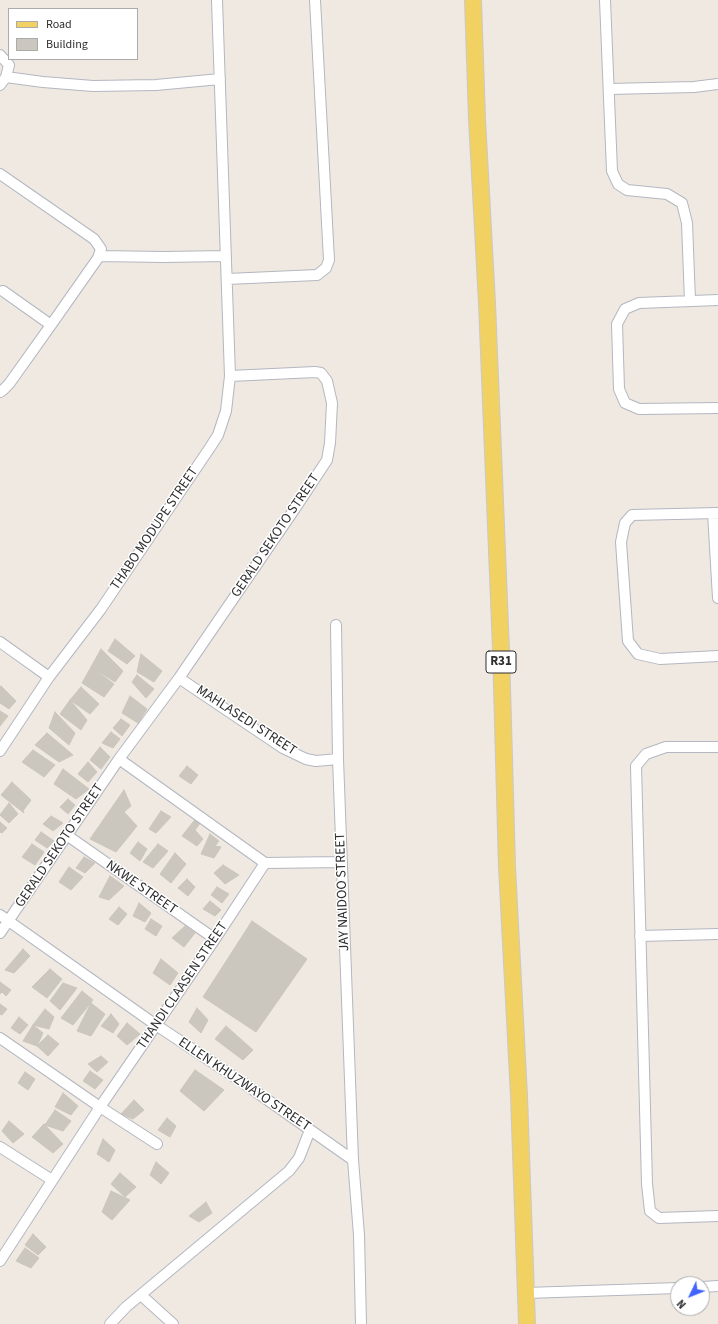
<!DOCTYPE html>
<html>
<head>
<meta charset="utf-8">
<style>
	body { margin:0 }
	#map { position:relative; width:718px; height:1324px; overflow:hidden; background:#efe9e1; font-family:"Source Sans 3",sans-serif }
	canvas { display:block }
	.legend { position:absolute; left:8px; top:8px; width:130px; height:52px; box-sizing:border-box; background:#fff; border:1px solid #ababab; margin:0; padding:5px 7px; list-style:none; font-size:12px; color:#2e2e2e }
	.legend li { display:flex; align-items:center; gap:8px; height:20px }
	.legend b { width:20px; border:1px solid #ababab }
	.north { position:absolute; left:670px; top:1276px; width:40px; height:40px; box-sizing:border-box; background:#fff; border:1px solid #ababab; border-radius:50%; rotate:227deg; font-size:11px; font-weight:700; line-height:16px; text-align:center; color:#2e2e2e }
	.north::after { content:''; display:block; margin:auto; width:14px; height:18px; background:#4264fb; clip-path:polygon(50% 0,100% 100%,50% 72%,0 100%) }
</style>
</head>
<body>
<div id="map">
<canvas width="718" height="1324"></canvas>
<ul class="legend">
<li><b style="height:5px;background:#f2d163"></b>Road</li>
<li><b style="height:11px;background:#cbc7bf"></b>Building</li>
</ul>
<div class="north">N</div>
</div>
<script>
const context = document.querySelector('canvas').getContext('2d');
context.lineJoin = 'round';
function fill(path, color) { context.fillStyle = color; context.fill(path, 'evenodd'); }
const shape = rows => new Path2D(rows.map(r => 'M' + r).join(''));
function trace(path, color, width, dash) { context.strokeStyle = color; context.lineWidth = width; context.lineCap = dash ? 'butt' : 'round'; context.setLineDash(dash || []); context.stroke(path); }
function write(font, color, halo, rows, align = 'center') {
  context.font = font + ' "Source Sans 3",sans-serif'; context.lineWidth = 3; context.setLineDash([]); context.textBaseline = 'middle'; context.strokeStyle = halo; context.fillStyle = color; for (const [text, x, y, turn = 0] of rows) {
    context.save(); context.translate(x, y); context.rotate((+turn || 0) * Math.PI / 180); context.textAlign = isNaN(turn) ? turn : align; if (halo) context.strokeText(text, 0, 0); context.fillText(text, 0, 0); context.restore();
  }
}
const building = shape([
	[115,639,135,656,127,664,108,651,115,639],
	[101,649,123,671,115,682,91,667,101,649],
	[141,654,162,671,154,682,137,672,141,654],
	[91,667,114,684,104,697,82,683,91,667],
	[137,675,154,689,146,698,132,682,137,675],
	[1,686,16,701,9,709,0,703,0,688,1,686],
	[81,687,99,704,90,714,70,700,81,687],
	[130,696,147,709,138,723,122,713,130,696],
	[70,700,87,720,81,730,60,714,70,700],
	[0,711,8,716,0,726,0,711],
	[55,712,75,733,69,745,49,728,55,712],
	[121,719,130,725,122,736,113,728,121,719],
	[111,732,120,739,113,748,102,743,111,732],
	[47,733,73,755,59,762,35,745,47,733],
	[100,747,110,757,101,769,90,760,100,747],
	[33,750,55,765,44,777,22,762,33,750],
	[88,762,97,772,88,782,78,774,88,762],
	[187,766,198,775,191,784,179,776,187,766],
	[63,769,89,789,76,799,54,784,63,769],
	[12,782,31,800,23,811,24,813,1,795,12,782],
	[124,790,131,806,124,812,137,826,116,852,90,839,124,790],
	[68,799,75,805,68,814,60,807,68,799],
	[9,803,18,814,9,823,0,815,9,803],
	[161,811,171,817,156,833,149,829,161,811],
	[51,816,63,823,53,831,43,824,51,816],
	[197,817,201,822,195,830,203,839,197,846,182,836,197,817],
	[0,822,7,828,2,833,0,832,0,822],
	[41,832,54,841,47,848,35,840,41,832],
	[210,834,219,841,215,846,221,847,214,858,201,854,210,834],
	[138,842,147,849,140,861,130,853,138,842],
	[32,844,44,852,35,865,22,857,32,844],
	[158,844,168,851,153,868,143,862,158,844],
	[175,853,186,864,171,883,160,874,175,853],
	[84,857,95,863,85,873,76,868,84,857],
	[223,865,239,875,225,884,214,873,223,865],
	[69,867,83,877,71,890,59,882,69,867],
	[110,876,124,886,109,900,99,897,110,876],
	[187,879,195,887,188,896,178,888,187,879],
	[217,887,229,894,222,903,211,895,217,887],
	[210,901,221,910,215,916,203,909,210,901],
	[139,903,151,913,145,922,133,916,139,903],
	[119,907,127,914,118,925,109,919,119,907],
	[151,919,162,926,156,936,145,929,151,919],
	[252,921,307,959,256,1032,203,997,252,921],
	[185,926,195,933,184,947,172,938,185,926],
	[23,949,30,956,14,973,5,970,23,949],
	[161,959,178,973,170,985,153,973,161,959],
	[50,969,62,979,47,998,32,987,50,969],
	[0,982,11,990,6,996,2,992,0,994,0,982],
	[63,983,77,988,60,1010,50,1001,63,983],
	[82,991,93,1000,73,1025,61,1018,82,991],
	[91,1003,105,1014,91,1036,77,1031,91,1003],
	[0,1004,7,1009,2,1015,0,1014,0,1004],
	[197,1008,208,1020,201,1033,189,1022,197,1008],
	[45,1009,54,1017,49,1029,33,1025,45,1009],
	[111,1014,119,1024,113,1033,101,1026,111,1014],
	[19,1017,28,1025,20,1034,11,1028,19,1017],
	[127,1023,140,1034,127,1045,117,1036,127,1023],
	[33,1025,43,1033,37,1046,23,1041,33,1025],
	[226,1026,253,1050,243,1060,215,1039,226,1026],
	[48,1035,59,1044,48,1056,37,1046,48,1035],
	[101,1056,108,1062,97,1072,88,1064,101,1056],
	[195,1070,224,1090,204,1111,180,1091,195,1070],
	[90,1071,103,1080,95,1089,83,1081,90,1071],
	[25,1072,35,1079,28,1090,18,1083,25,1072],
	[63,1093,78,1106,71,1115,55,1107,63,1093],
	[134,1100,144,1110,133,1119,121,1114,134,1100],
	[55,1110,71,1121,63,1131,45,1125,55,1110],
	[167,1118,176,1126,170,1137,158,1130,167,1118],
	[9,1121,24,1134,13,1143,2,1131,9,1121],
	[44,1124,63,1144,53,1153,32,1137,44,1124],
	[103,1139,115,1150,109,1162,97,1154,103,1139],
	[156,1162,169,1173,161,1184,150,1175,156,1162],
	[120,1173,136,1187,125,1197,111,1184,120,1173],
	[111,1191,130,1200,112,1220,102,1212,111,1191],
	[206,1202,212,1213,199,1222,189,1216,206,1202],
	[33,1234,46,1247,38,1255,25,1245,33,1234],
	[25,1248,39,1258,31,1268,16,1261,25,1248]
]);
fill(building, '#cbc7bf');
trace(building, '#cbc5ba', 1);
const minor = shape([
	[605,0,612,171,618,184,627,190,667,194,682,203,687,223,690,301],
	[0,55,9,65,6,77,0,85],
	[6,77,43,82,93,86,156,85,220,79],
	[609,89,694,87,718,84],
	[0,174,94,239,101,249,98,258,51,325,9,384,3,390,0,392],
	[99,256,163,257,226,256],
	[227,279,317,275,326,268,329,260,315,0],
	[3,291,51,325],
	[718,300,639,303,625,309,617,324,619,389,625,403,639,409,718,408],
	[713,513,718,598],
	[718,513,632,515,625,523,621,542,628,641,638,654,660,659,718,656],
	[336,625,338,759,353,1160,359,1235,361,1324],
	[0,642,49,677],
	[179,678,283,748,306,759,316,761,338,759],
	[718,747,666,747,646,754,636,766,647,1184,650,1211,659,1218,718,1216],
	[0,751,49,677,101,609,211,446,218,435,226,411,230,376,217,0],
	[119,759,265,863,342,862],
	[68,836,215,939],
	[0,915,156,1025,242,1082,353,1160],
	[0,933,119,759,179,678,296,507,327,460,330,443,332,403,327,381,321,373,315,372,230,376],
	[640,936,718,934],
	[0,1038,100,1107,157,1144],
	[0,1147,52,1180],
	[0,1261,100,1107,215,939,265,863],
	[702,1287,718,1286],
	[526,1293,678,1288],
	[141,1295,173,1324],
	[110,1324,126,1307,289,1171,299,1158,310,1130]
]);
const primary = shape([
	[473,0,477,119,487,303,501,650,507,867,519,1096,527,1324]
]);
trace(minor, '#b4b7c1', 12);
trace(primary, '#c9c9c9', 18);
trace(minor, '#fff', 10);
trace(primary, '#f2d163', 16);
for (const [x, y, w] of [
	[501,662,30]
]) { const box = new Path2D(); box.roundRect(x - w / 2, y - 11, w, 22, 3); context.fillStyle = '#fff'; context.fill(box); trace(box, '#2e2e2e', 1); }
write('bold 13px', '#2e2e2e', null, [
	["R31",501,662]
]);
write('14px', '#2e2e2e', '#fff', [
	["THABO MODUPE STREET",155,529,-56],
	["GERALD SEKOTO STREET",276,536,-56],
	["MAHLASEDI STREET",246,721,33],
	["GERALD SEKOTO STREET",60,846,-56],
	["NKWE STREET",141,888,35],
	["JAY NAIDOO STREET",343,892,-92],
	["THANDI CLAASEN STREET",183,986,-56],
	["ELLEN KHUZWAYO STREET",244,1085,34]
]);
</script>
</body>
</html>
